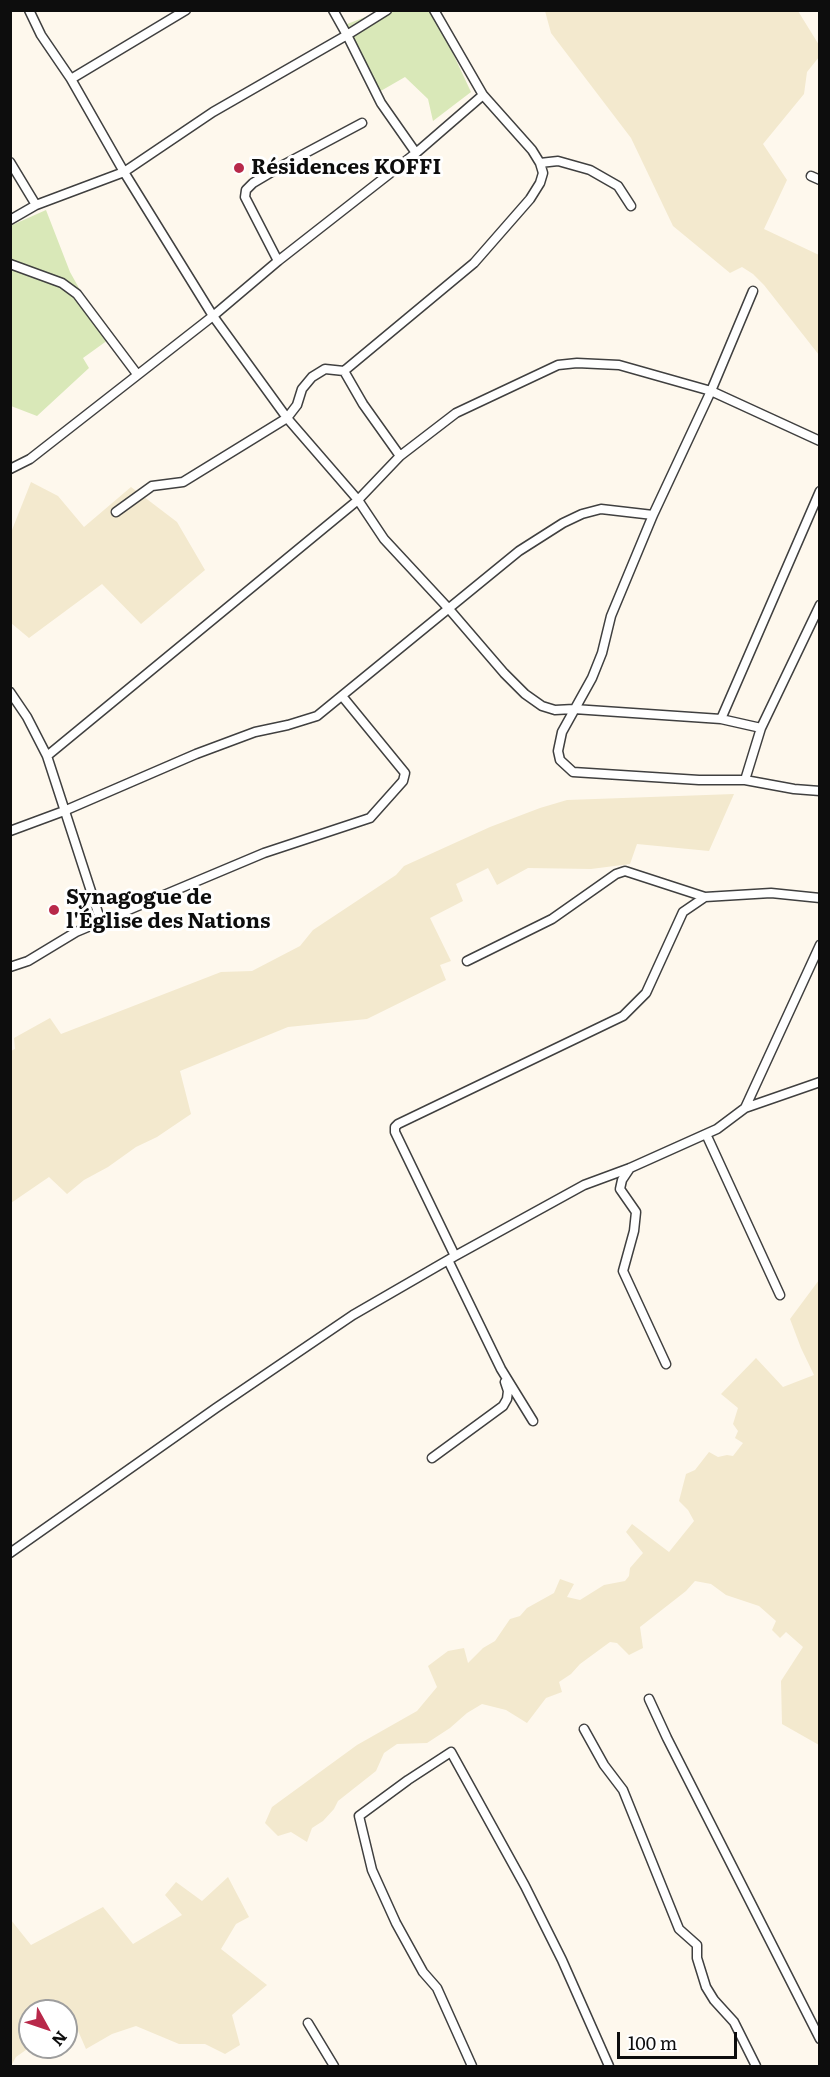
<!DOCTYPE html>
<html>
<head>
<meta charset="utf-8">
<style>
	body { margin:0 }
	#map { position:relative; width:830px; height:2077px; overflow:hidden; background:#fef8ed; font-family:Literata,serif }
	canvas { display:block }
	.frame { position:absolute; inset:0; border:12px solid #0d0d0d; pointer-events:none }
	.north { position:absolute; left:18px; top:1999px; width:60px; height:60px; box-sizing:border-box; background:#fff; border:2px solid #9e9e9e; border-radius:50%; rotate:130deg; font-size:16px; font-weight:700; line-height:24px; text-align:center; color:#0d0d0d }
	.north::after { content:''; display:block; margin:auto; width:21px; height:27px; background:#b8294a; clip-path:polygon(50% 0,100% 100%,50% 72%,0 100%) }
	.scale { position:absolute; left:617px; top:2032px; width:120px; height:27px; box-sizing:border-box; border:3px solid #0d0d0d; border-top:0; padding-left:8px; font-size:18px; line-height:21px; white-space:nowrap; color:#0d0d0d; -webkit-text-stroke:4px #fff; paint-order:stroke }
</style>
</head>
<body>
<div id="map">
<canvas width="830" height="2077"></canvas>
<div class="frame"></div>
<div class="north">N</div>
<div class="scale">100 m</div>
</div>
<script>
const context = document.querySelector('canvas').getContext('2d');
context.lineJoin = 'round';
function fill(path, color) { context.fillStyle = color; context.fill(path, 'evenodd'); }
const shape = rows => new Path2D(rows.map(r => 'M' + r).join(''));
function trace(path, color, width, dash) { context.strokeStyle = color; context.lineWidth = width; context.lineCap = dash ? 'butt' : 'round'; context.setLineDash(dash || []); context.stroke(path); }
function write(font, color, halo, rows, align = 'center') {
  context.font = font + ' Literata,serif'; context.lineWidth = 6; context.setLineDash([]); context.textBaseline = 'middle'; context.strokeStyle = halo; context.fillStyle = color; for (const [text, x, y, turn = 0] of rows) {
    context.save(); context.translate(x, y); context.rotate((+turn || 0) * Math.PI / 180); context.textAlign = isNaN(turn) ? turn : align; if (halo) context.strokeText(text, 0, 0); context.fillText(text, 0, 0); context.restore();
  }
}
fill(shape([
	[545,11,798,11,819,45,819,57,807,72,804,94,763,144,787,180,764,229,819,255,819,355,764,285,753,274,742,267,730,273,673,226,631,138,551,33],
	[31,482,58,496,84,527,131,487,177,522,205,570,141,624,102,584,29,638,11,623,10,535],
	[734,794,709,851,637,844,630,864,591,869,528,868,497,885,488,868,456,884,463,901,430,918,451,961,440,965,446,980,367,1019,288,1027,180,1071,191,1114,157,1137,136,1147,108,1167,84,1180,67,1194,49,1177,11,1203,11,1051,15,1049,14,1038,50,1018,61,1034,221,972,252,971,300,946,313,930,396,875,404,866,490,827,540,808,567,800],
	[819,1280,819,1745,782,1724,781,1681,803,1647,786,1632,780,1638,772,1630,776,1621,759,1606,726,1595,711,1584,695,1581,686,1591,640,1627,643,1648,629,1655,617,1643,610,1642,580,1664,571,1674,559,1682,562,1692,546,1698,527,1723,506,1710,482,1704,467,1713,450,1728,427,1743,397,1744,384,1753,376,1771,338,1801,334,1809,323,1821,312,1828,307,1842,291,1832,278,1836,265,1823,272,1807,357,1745,417,1711,437,1687,428,1666,448,1651,464,1648,468,1663,483,1648,495,1641,510,1619,520,1616,527,1608,554,1593,560,1579,574,1584,567,1597,580,1600,604,1585,625,1581,629,1576,630,1568,643,1553,626,1532,632,1524,669,1552,694,1521,688,1510,679,1501,686,1474,695,1470,709,1452,718,1457,727,1455,733,1456,743,1443,735,1438,738,1431,733,1424,738,1408,721,1394,756,1358,783,1387,814,1375,801,1348,790,1319],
	[228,1877,249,1917,236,1924,221,1949,267,1985,232,2015,240,2045,225,2054,205,2044,179,2044,136,2026,112,2034,86,2049,68,2008,61,2011,30,2011,30,2047,16,2057,11,2066,11,1920,31,1945,103,1907,133,1944,182,1915,165,1895,176,1882,202,1901]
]), '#f3e9ce');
fill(shape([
	[381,11,433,11,471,92,433,121,428,99,405,77,379,92,342,26],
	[46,210,70,272,108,340,83,358,89,368,37,416,11,406,10,226]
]), '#d9e8b8');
const minor = shape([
	[29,10,41,35,71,79,124,172,213,316,287,418,358,500,384,539,449,609,504,673,525,694,542,706,555,710,574,709,721,719,761,728],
	[333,10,347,35,387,10],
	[71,79,186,10],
	[10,162,36,205],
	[540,163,558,161,590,170,618,186,631,206],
	[811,176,820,180],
	[10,220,36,205,124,172,213,112,347,35,381,103,416,153],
	[278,261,245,197,246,190,253,183,285,164,362,123],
	[10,264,62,283,77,294,137,374],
	[753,291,711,391,653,515,611,616,602,653,592,678,562,732,558,751,560,760,573,772,699,780,745,780,794,789,820,791],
	[344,371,363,404,400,456],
	[10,469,30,459,213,316,278,261,416,153,483,95],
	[116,512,152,486,183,482,287,418,297,405,302,389,312,377,325,369,344,371,474,263,530,199,540,183,543,173,540,163,532,150,483,95,434,10],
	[10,692,27,717,47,756,101,922],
	[721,719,820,491],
	[47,756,358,500,400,456,456,413,558,365,577,363,619,365,711,391,820,441],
	[745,780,761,728,820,605],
	[10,831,64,811,196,754,255,732,288,725,317,716,519,551,563,523,582,514,601,509,653,515],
	[467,961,552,919,616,874,625,871,705,897],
	[10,967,28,961,76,932,264,853,370,818,403,781,405,773,342,696],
	[745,1108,820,945],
	[706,1134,780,1295],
	[630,1168,622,1180,620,1189,636,1212,634,1231,623,1271,666,1364],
	[455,1256,395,1132,395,1127,398,1124,623,1016,646,993,683,912,705,897,771,893,820,898],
	[448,1260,501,1369,533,1421],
	[432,1458,503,1406,507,1399,508,1391,505,1382],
	[10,1553,216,1408,353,1315,455,1256,584,1185,630,1168,717,1129,745,1108,820,1082],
	[649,1699,667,1738,820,2039],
	[584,1729,604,1765,623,1790,679,1929,697,1945,697,1958,706,1987,714,2000,734,2022,756,2066],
	[308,2023,334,2066],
	[472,2066,437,1988,423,1972,396,1923,372,1870,359,1816,408,1780,451,1752,525,1886,562,1960,609,2066]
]);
trace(minor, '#404040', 11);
trace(minor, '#fff', 8);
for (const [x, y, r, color] of [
	[239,168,6,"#b8294a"],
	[54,910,6,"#b8294a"]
]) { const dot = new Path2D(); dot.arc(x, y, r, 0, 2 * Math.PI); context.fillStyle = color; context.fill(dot); trace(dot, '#fff', 2); }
write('bold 21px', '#0d0d0d', '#fff', [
	["Résidences KOFFI",251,168],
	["Synagogue de",66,898],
	["l'Église des Nations",66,922]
], 'left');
</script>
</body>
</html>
